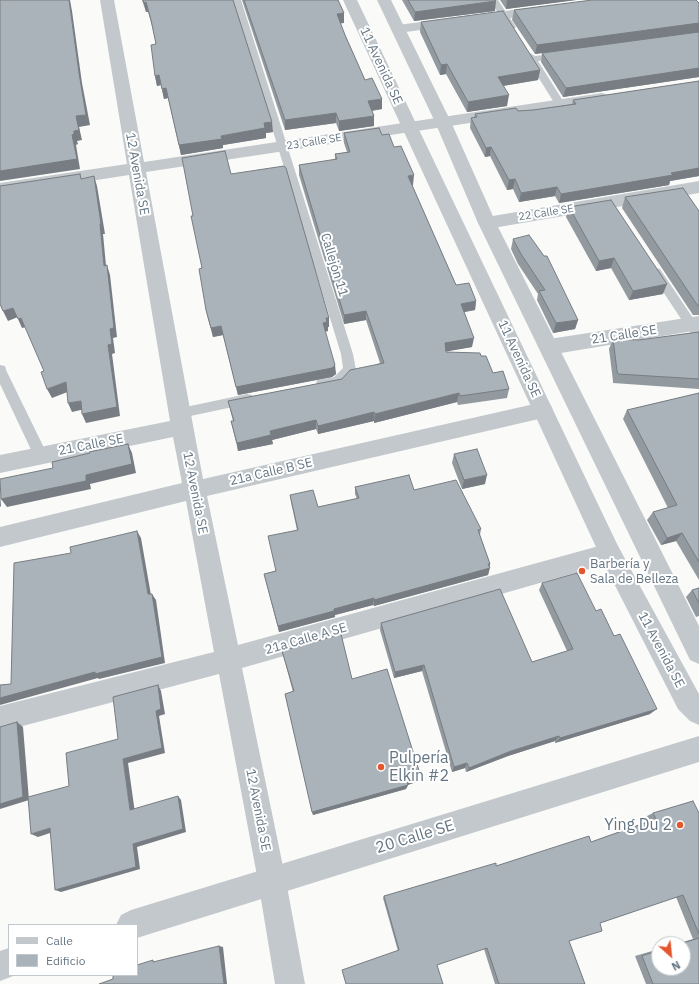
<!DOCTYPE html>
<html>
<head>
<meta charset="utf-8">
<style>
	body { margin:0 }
	#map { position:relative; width:699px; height:984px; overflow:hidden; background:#fafaf8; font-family:"IBM Plex Sans",sans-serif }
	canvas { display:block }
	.legend { position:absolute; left:8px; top:924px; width:130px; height:52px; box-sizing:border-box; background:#fff; border:1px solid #c1c8cd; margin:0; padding:5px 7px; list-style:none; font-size:12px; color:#657683 }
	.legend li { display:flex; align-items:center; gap:8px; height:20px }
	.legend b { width:20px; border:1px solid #c1c8cd }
	.north { position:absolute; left:651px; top:936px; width:40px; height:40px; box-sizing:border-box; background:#fff; border:1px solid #c1c8cd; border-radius:50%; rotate:153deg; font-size:11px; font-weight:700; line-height:16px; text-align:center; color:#657683 }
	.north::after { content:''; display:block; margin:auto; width:14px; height:18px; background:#e4572e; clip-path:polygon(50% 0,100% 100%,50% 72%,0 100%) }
</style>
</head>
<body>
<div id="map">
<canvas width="699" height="984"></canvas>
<ul class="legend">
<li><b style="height:5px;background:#c3c8cc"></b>Calle</li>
<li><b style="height:11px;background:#aab3b9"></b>Edificio</li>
</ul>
<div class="north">N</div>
</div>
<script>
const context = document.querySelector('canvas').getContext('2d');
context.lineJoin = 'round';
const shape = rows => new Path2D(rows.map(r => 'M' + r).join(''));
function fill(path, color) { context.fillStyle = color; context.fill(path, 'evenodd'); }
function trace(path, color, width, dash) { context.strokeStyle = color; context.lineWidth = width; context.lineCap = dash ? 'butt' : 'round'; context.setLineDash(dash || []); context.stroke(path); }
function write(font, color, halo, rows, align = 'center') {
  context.font = font + ' "IBM Plex Sans",sans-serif'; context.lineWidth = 4; context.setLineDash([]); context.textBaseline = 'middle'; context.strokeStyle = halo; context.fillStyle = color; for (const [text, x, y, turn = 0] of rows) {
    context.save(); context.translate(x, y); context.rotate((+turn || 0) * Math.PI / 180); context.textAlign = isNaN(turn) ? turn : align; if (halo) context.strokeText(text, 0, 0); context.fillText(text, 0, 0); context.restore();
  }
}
fill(shape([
	[233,0,241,0,353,354,356,370,342,386,337,387,322,389,317,388,316,384,317,380,334,377,343,368,341,354,233,0],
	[490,0,498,0,516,27,514,29,508,29,490,0],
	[530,53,535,56,560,53,565,56,560,59,538,61,565,104,564,106,556,106,555,104,525,56,530,53],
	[656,268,660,269,699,327,699,342,695,340,652,275,650,272,652,269,656,268],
	[0,365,5,366,6,370,48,456,46,460,41,462,36,460,34,456,0,384,0,365],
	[247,394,252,395,254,399,252,403,247,404,181,418,176,417,174,413,176,409,181,408,247,394]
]), '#c3c8cc');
fill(shape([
	[100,0,114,0,144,162,602,93,608,95,610,98,608,101,602,103,146,172,203,479,543,402,550,404,553,410,550,416,543,418,207,496,238,645,610,543,618,546,621,553,618,560,610,563,242,668,286,881,305,984,275,984,258,881,219,674,0,732,0,706,214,652,186,501,0,547,0,527,182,483,173,437,0,473,0,455,170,421,129,175,0,195,0,183,127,164,100,0],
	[543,6,548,7,550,10,548,13,398,33,393,32,391,29,393,26,398,25,543,6],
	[699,181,699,193,487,229,481,227,478,223,481,219,487,217,699,181],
	[699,316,699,330,549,355,542,352,539,347,542,342,549,339,699,316]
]), '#c3c8cc');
fill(shape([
	[343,0,357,0,618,546,699,694,699,725,690,721,678,709,602,560,343,0],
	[377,0,391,0,451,122,496,223,699,626,699,664,690,660,478,223,435,122,377,0],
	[699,736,699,762,137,938,137,925,116,925,121,915,131,910,699,736],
	[9,948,9,975,16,975,0,981,0,951,9,948]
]), '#c3c8cc');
fill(shape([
	[142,0,233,0,273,132,266,133,266,138,223,145,223,148,181,155,168,98,164,99,161,85,157,86,155,76,156,44,153,29,148,12,146,12],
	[242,0,338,0,344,13,344,23,340,23,345,35,365,80,382,109,372,111,374,116,374,126,339,131,336,123,285,130],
	[402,0,495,0,495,11,414,21],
	[500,0,576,0,506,9],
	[699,3,699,77,563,97,541,62,542,53,535,54,512,20,514,10],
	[421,22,540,70,538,80,503,86,507,106,467,112,446,74,440,75,420,32],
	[699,81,699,176,670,181,669,185,559,203,555,196,519,202,513,189,507,190,490,156,485,157,470,128,471,118,474,118,475,114,533,110,572,104,573,100],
	[344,133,382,135,394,147,413,185,412,185,456,285,476,301,475,310,464,312,472,347,446,351,446,352,481,356,493,373,509,389,507,398,458,405,457,402,374,423,374,421,318,434,316,429,272,440,273,444,238,451,231,421,233,421,228,401,342,379,380,363,366,320,344,324,299,175,299,165,335,160,335,154,347,152,344,143],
	[231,174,329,318,329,327,328,327,328,331,325,332,336,374,332,377,238,395,223,335,213,337,208,319,206,310,202,268,193,216],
	[625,197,699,211,699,315,693,315,622,208],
	[569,207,663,294,629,300,611,268,596,271,566,217],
	[513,239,578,320,575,329,553,333,537,300,538,294,518,264,511,249],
	[699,332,699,389,613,383,613,381,609,349,613,339,639,340],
	[699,393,699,580,676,541,661,545,647,520,653,512,668,508,623,419,627,410],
	[454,454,485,484,462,489,452,463],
	[355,487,414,490,481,529,480,535,490,564,488,575,374,606,373,605,335,615,335,617,279,632,264,574,275,571,297,530,291,502,290,495,318,507,357,499,355,494],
	[542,583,650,714,555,743,555,741,508,756,466,772,465,768,452,772,422,671,394,678,380,630,381,623,532,662,567,651,539,590],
	[699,588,699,616,696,617,686,597,692,590],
	[282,651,352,679,419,781,408,785,406,789,313,815,285,694,293,692],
	[653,813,699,813,699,984,646,984,635,956,659,949,659,968,683,944,676,944,693,939,676,897,600,923,569,941,585,984,495,984,484,949,398,951,383,898,384,896,496,866,591,842,649,821,647,816]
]), '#929a9f');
fill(shape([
	[69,0,70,0,72,11,82,83,90,125,79,127,82,140,77,141,78,144,76,145,80,169,0,181,0,171,72,135,76,116,79,73],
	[507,0,576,0,506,9],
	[496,1,495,11,414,21,415,12],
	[146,2,148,12,146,12,144,3],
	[344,13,344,23,337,24,337,14],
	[699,23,699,32,535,54,537,45],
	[447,64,446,74,440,75,441,65],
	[699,68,699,77,563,97,566,88],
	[540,70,538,80,496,87,498,77],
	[159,75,161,85,157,86,155,76],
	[166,88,168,98,164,99,162,89],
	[509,95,507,106,467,112,468,102],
	[382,99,382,109,368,111,368,101],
	[336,113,336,123,285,130,285,120],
	[374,116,374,126,339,131,339,121],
	[272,122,273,132,266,133,266,138,223,145,223,148,181,155,179,145,221,136,264,123],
	[491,147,490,156,485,157,486,148],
	[699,168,699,176,670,181,669,185,559,203,561,194,671,173],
	[414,175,413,185,407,186,408,176],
	[94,176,97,186,105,234,103,234,107,276,104,266],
	[515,179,513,189,507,190,509,180],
	[557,187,555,196,519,202,521,193],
	[614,258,611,268,596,271,599,261],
	[107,265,110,275,117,337,113,338,115,353,112,354,120,416,86,423,82,414,108,345],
	[667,284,663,294,629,300,633,291],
	[476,301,475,310,459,313,461,304],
	[13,308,18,317,8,321,3,311],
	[366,311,366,320,344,324,344,315],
	[21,318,26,327,22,328,18,319],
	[326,318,329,318,329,327,328,327,328,331,323,332,323,323],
	[578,320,575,329,553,333,556,323],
	[221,326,223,335,213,337,211,328],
	[474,338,472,347,444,352,445,343],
	[335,365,336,374,332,377,238,395,236,387],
	[66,382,70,391,52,398,47,389],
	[459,393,457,402,374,423,375,414],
	[81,401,85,409,72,412,68,403],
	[374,412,374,421,318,434,318,426],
	[316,420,316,429,272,440,273,444,238,451,237,443,270,431],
	[128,444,132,453,136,473,90,484,91,489,7,507,1,499,86,475],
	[487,475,485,484,462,489,464,480],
	[0,493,1,506,0,507],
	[137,531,141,538,152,601,148,594],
	[682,533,676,541,661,545,667,538],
	[490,564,489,569,490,568,488,575,374,606,374,600],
	[152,594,156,600,165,663,99,679,98,678,0,705,0,698],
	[374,598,373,605,335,615,335,617,279,632,278,626,334,609],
	[424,665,422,671,394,678,395,672],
	[158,685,161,691,165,714,159,716,165,753,128,763,135,813,130,810,123,759,156,711],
	[657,709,650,714,555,743,560,738],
	[17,722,23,727,29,800,0,809,0,804],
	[559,736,555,741,508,756,466,772,469,768,511,751],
	[467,763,465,768,452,772,454,767],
	[421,777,419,781,407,785,408,785,406,789,313,815,312,812],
	[178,796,181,800,186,832,137,847,140,869,61,892,55,890,133,844],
	[50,828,56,831,38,837,31,834],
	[219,946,223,947,227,984,224,984]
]), '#777d82');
const building = shape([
	[0,0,69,0,79,73,86,115,76,116,79,130,74,131,74,134,72,135,77,159,0,171,0,0],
	[143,0,233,0,272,122,264,123,265,128,221,136,222,139,179,145,166,88,162,89,159,75,155,76,151,45,156,44,151,20,146,2,144,3,143,0],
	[244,0,338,0,344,13,337,14,345,35,365,80,372,78,382,99,368,101,374,116,339,121,336,113,285,120,244,0],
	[408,0,495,0,496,1,415,12,408,0],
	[592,0,696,0,699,3,699,23,537,45,514,10,592,0],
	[503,11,540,70,498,77,509,95,468,102,447,64,441,65,421,22,503,11],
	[699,32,699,68,566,88,542,53,699,32],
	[699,81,699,168,671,173,673,175,561,194,557,187,521,193,515,179,509,180,491,147,486,148,471,118,477,117,475,114,516,108,518,111,533,110,576,104,573,100,699,81],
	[379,128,382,135,389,134,394,147,401,146,414,175,408,176,456,285,469,283,476,301,461,304,474,338,445,343,446,352,480,353,481,356,486,356,493,373,503,371,509,389,460,396,459,393,375,414,374,412,318,426,316,420,270,431,271,435,237,443,231,421,234,421,228,401,342,379,350,370,384,363,366,311,344,315,299,165,337,159,335,154,350,152,344,133,379,128],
	[225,151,231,174,284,166,286,168,329,318,326,318,327,322,323,323,335,365,332,368,236,387,221,326,211,328,206,310,199,269,202,268,191,216,193,216,182,158,225,151],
	[80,174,81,179,94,176,101,224,100,224,104,266,107,265,114,328,110,329,112,344,108,345,117,407,82,414,81,401,68,403,66,382,47,389,41,372,44,371,21,318,18,319,13,308,3,311,0,304,0,186,80,174],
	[683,188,699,211,699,305,698,306,625,197,683,188],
	[611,200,667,284,633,291,614,258,599,261,569,207,611,200],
	[529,235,544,256,547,256,578,320,556,323,539,291,545,290,521,254,513,239,529,235],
	[699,332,699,379,618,374,617,371,613,339,639,340,699,332],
	[699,393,699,562,682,533,667,538,653,512,677,505,627,410,699,393],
	[128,444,132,464,86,475,86,481,1,499,0,479,53,468,52,462,90,453,89,452,128,444],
	[477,449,487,475,464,480,454,454,477,449],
	[409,475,414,490,456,480,481,529,478,530,490,564,488,564,490,568,374,600,374,598,334,609,334,611,278,626,264,574,276,571,268,536,298,530,290,495,313,490,318,507,359,498,355,487,409,475],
	[137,531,148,594,152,594,162,657,95,674,95,672,0,698,0,685,11,684,14,563,71,553,70,547,137,531],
	[577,573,596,611,601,609,614,636,620,634,657,709,560,738,559,736,511,751,469,768,467,763,454,767,424,665,395,672,381,623,500,589,532,662,573,649,542,583,577,573],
	[699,588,699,603,692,590,699,588],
	[341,634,352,679,387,669,421,777,407,781,408,785,312,812,285,694,294,691,282,651,341,634],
	[158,685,161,709,156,711,162,748,123,759,130,810,178,796,183,829,133,844,136,867,55,890,50,828,31,834,28,797,69,786,66,753,118,739,113,697,158,685],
	[17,722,23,797,0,804,0,727,17,722],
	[693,801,699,813,699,934,683,895,600,923,602,931,569,941,585,984,499,984,487,948,437,965,443,984,346,984,342,970,399,950,384,896,496,863,496,866,589,836,591,842,656,819,653,813,693,801],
	[699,938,699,984,653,984,642,956,659,950,659,968,683,968,683,944,680,944,699,938],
	[219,946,224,984,99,984,113,979,113,975,137,975,137,965,153,960,153,962,219,946]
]);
fill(building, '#aab3b9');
trace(building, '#777d82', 1);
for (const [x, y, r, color] of [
	[582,571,4,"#e4572e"],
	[381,767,4,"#e4572e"],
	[680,825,4,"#e4572e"]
]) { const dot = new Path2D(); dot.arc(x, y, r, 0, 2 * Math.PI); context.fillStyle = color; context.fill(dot); trace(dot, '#fff', 1.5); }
write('11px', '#657683', '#fff', [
	["23 Calle SE",314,142,-9],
	["22 Calle SE",546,213,-9]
]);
write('13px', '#657683', '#fff', [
	["11 Avenida SE",381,66,65],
	["12 Avenida SE",137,174,80],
	["Callejón 11",334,265,73],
	["21 Calle SE",624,335,-9],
	["11 Avenida SE",519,359,65],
	["21 Calle SE",91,445,-11],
	["21a Calle B SE",271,472,-13],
	["12 Avenida SE",195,493,79],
	["21a Calle A SE",306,639,-16],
	["11 Avenida SE",661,650,62],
	["12 Avenida SE",258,810,79]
]);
write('13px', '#657683', '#fff', [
	["Barbería y",590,564],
	["Sala de Belleza",590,579]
], 'left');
write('16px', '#657683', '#fff', [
	["Pulpería",389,758],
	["Elkin #2",389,776],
	["Ying Du 2",672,825,"right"]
], 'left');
write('16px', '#657683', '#fff', [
	["20 Calle SE",415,837,-17]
]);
</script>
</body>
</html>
